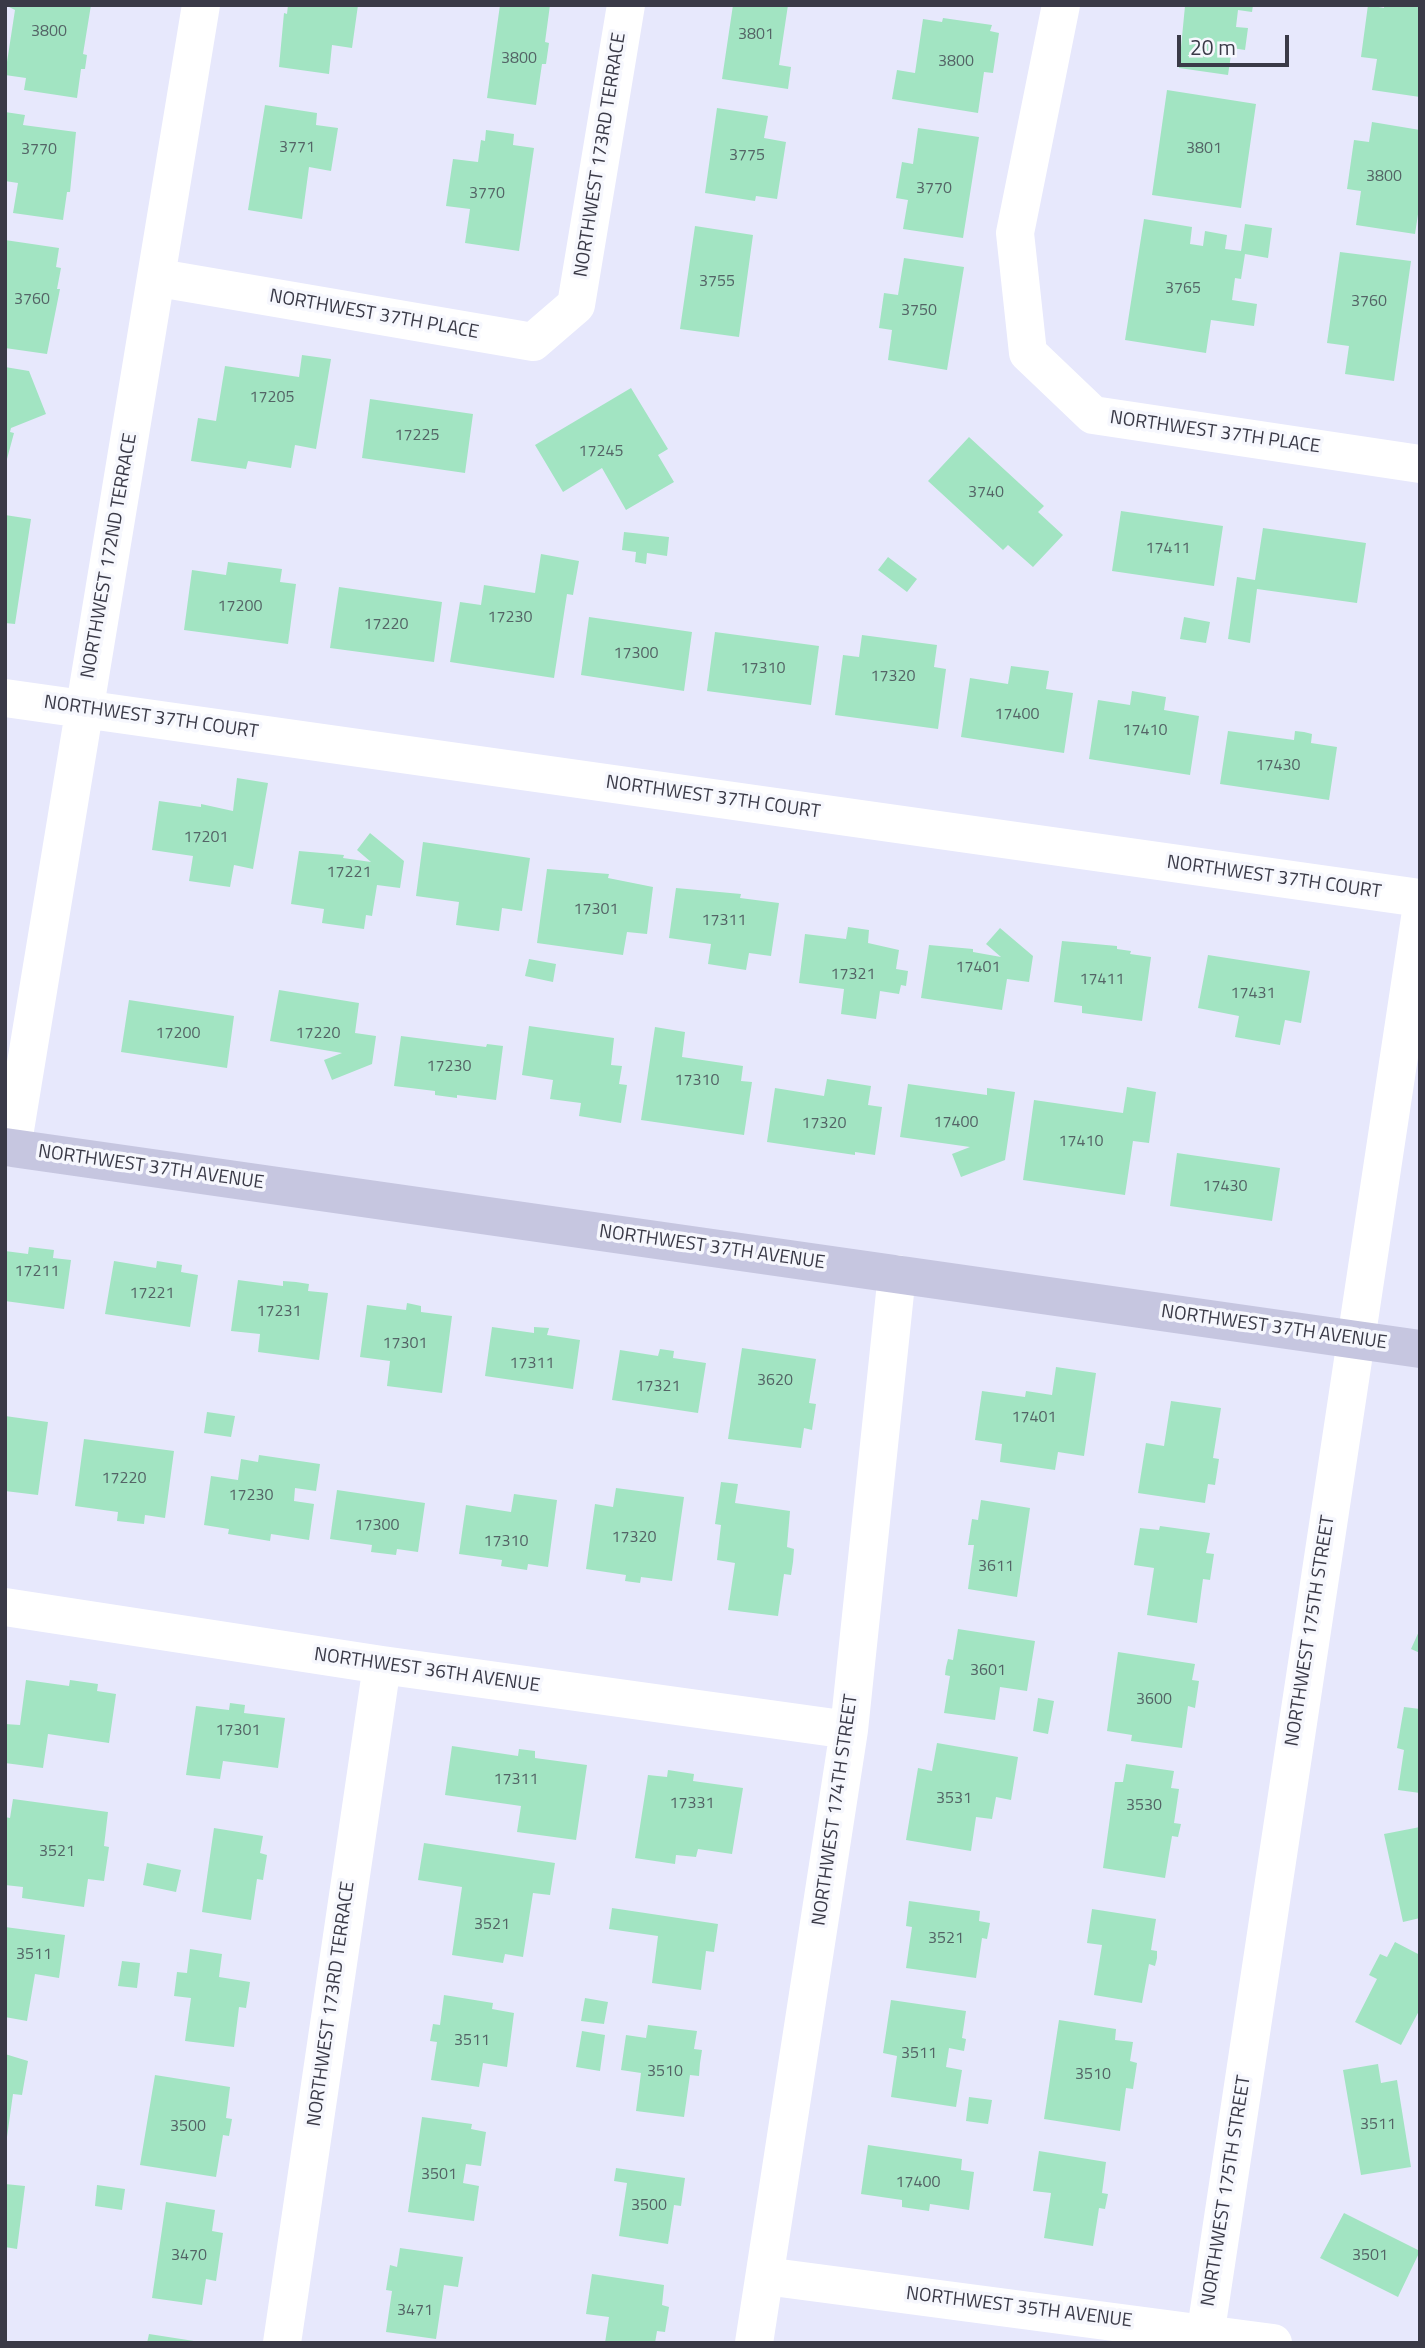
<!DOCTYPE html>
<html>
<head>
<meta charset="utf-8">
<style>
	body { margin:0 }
	#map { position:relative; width:1425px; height:2348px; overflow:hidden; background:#e7e8fc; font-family:"Titillium Web",sans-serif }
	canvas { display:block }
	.frame { position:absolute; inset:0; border:7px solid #3a3a47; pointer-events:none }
	.scale { position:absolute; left:1177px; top:35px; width:112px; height:32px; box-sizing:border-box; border:4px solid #3a3a47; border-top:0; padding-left:9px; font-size:21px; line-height:24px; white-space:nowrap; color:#3a3a47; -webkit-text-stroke:5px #f6f7fd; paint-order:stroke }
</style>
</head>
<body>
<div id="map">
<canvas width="1425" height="2348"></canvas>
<div class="frame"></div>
<div class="scale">20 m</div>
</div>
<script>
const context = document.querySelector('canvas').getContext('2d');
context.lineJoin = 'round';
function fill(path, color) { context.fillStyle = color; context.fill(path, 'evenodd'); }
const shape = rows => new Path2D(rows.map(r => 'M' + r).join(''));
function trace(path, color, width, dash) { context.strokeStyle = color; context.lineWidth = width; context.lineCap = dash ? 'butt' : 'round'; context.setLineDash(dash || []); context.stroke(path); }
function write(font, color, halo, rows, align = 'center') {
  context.font = font + ' "Titillium Web",sans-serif'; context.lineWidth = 7; context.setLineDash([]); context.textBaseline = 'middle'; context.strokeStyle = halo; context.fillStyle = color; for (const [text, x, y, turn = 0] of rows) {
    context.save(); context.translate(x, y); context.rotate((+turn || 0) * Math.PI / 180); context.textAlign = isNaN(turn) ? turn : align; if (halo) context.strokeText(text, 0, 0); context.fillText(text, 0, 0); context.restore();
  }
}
fill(shape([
	[5,5,91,5,83,54,87,55,85,69,81,69,77,98,24,90,26,78,5,75,15,10],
	[288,5,358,5,352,48,332,45,329,74,279,67,284,13,287,14],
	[500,5,550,5,545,42,549,43,546,64,542,64,536,105,487,98],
	[733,5,788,5,779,65,791,67,788,89,722,79],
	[1253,5,1252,12,1238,10,1236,27,1248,28,1245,50,1232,48,1228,75,1179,68,1185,6],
	[1368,5,1384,8,1384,5,1420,5,1420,97,1372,90,1377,59,1361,57],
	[943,18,992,25,990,31,999,33,993,73,984,72,978,113,892,99,897,70,915,73,923,19,942,22],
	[1167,90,1256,104,1241,208,1152,195],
	[265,105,317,113,316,125,338,128,331,171,309,167,302,219,248,210],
	[717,108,768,116,764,138,786,142,777,199,756,196,755,201,705,193],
	[5,112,25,115,23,125,76,132,70,192,67,192,63,220,13,213,18,183,5,181],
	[1372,122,1420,130,1420,201,1415,234,1356,225,1361,191,1347,189,1354,140,1369,142],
	[918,128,979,137,963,238,903,229,908,200,896,198,902,162,913,164],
	[486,130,514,134,513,145,534,148,519,251,465,243,470,209,446,206,453,159,478,162,481,140,485,141],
	[1144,219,1192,227,1190,244,1203,246,1205,231,1227,235,1225,249,1241,251,1245,224,1272,228,1268,258,1245,254,1241,279,1235,278,1232,300,1257,304,1254,326,1211,320,1206,353,1125,340],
	[695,226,753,235,739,337,680,329],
	[5,240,59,248,56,267,61,268,57,289,60,289,47,354,5,348],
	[1340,252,1411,261,1394,381,1345,374,1349,346,1327,343],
	[904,258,964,267,947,370,888,360,892,330,879,328,884,293,898,295],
	[302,355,331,359,316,449,295,445,291,468,248,461,246,469,191,461,198,418,216,421,225,366,299,377],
	[5,367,29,371,46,414,11,428,10,432,14,433,7,459],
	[631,388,668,449,658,455,674,482,626,510,602,468,563,492,535,445],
	[370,399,473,414,465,473,362,458],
	[969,437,1044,506,1038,512,1063,535,1033,567,1008,545,1003,550,928,481],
	[1121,511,1223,526,1214,586,1112,571],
	[5,515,31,519,15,624,5,623],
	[1263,528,1366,543,1357,603,1257,589,1250,643,1228,639,1237,577,1255,580],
	[624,532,669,537,667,556,647,553,646,564,635,562,636,552,622,550],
	[541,554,579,561,573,595,567,594,554,678,450,662,460,602,481,605,484,585,535,593],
	[888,557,917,579,907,592,878,570],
	[228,562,282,569,280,582,296,584,288,644,184,630,192,570,226,575],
	[339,587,442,602,434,662,330,648],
	[589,617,692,632,684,691,581,675],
	[1184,617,1210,622,1206,643,1180,639],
	[715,632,819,646,811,705,707,691],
	[862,635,937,645,934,667,946,669,938,729,835,715,843,655,859,657],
	[1011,666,1049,671,1046,689,1073,693,1064,753,961,737,970,678,1008,684],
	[1132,691,1166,697,1164,710,1199,716,1190,775,1089,759,1098,700,1130,705],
	[1228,731,1294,740,1295,731,1304,732,1312,734,1311,743,1337,747,1329,800,1220,784],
	[237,778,268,783,253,869,234,865,230,887,189,881,193,856,152,850,159,801,201,807,201,804,233,811],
	[370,833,404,861,400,888,377,885,372,916,366,915,364,929,322,923,324,909,291,904,299,851,344,855,343,858,371,862,357,850],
	[423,842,530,858,522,911,502,908,499,931,456,925,459,902,416,896],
	[547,869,609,874,608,878,653,887,647,934,627,932,623,955,537,943],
	[676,888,741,894,740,898,779,903,771,956,749,953,746,970,708,964,711,944,669,938],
	[848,927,869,930,868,943,899,950,896,969,908,971,906,986,901,985,899,994,880,991,876,1019,841,1014,844,989,799,983,805,934,846,939],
	[1000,928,1033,956,1029,982,1007,979,1002,1010,921,998,929,945,973,949,973,952,1001,957,986,944],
	[1062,941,1117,946,1117,949,1131,951,1130,954,1151,957,1142,1021,1082,1013,1082,1006,1054,1002],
	[1208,955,1310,971,1301,1023,1285,1020,1280,1045,1235,1037,1239,1016,1198,1008],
	[529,959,556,964,553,982,525,976],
	[279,990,359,1003,355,1033,376,1036,372,1064,332,1080,324,1060,342,1053,270,1041],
	[129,1000,234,1016,227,1068,121,1052],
	[529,1026,614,1038,611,1065,622,1066,619,1084,627,1085,621,1123,579,1116,581,1103,550,1099,553,1080,522,1075],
	[655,1027,685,1032,682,1057,743,1066,741,1081,752,1082,744,1135,641,1120],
	[401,1036,486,1047,487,1044,503,1046,496,1100,457,1095,457,1098,435,1095,435,1091,394,1086],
	[827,1079,871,1086,868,1105,882,1107,875,1155,855,1152,855,1155,767,1142,775,1088,824,1096],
	[908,1084,987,1095,987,1088,1015,1092,1005,1160,961,1177,952,1154,970,1147,900,1137],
	[1127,1087,1156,1092,1149,1143,1133,1141,1125,1195,1023,1180,1034,1100,1123,1113],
	[1177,1153,1280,1168,1272,1221,1170,1206],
	[29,1247,54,1250,53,1258,71,1260,64,1309,5,1301,5,1251,28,1254],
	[114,1261,156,1268,157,1261,182,1265,181,1272,198,1275,190,1327,105,1314],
	[238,1280,283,1286,283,1281,296,1282,309,1284,308,1291,328,1293,319,1360,258,1352,260,1334,231,1331],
	[407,1303,421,1306,421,1312,452,1316,442,1393,387,1386,390,1361,360,1357,367,1305,406,1310],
	[492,1327,534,1333,534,1327,549,1328,547,1335,580,1340,573,1389,485,1376],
	[742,1348,816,1359,809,1403,816,1404,812,1430,804,1428,801,1448,728,1439],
	[660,1349,674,1351,673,1358,706,1363,698,1413,612,1400,620,1350,658,1356],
	[1056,1367,1096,1373,1084,1456,1058,1452,1055,1470,1000,1462,1002,1444,975,1440,982,1391,1025,1397,1026,1391,1052,1395],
	[1171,1401,1221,1408,1213,1458,1219,1459,1215,1485,1208,1484,1205,1503,1138,1493,1146,1443,1164,1446],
	[207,1412,235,1416,231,1437,204,1433],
	[5,1416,48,1422,38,1495,5,1491],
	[84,1439,174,1451,165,1518,145,1515,144,1524,117,1521,118,1512,75,1506],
	[259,1455,320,1464,316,1491,295,1488,294,1501,314,1504,309,1540,271,1534,270,1541,228,1534,229,1529,204,1525,211,1476,238,1480,241,1459,258,1462],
	[721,1482,738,1484,735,1503,790,1511,787,1547,794,1549,793,1562,791,1575,784,1574,778,1616,728,1610,735,1563,717,1560,721,1525,715,1524],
	[616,1488,684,1497,672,1581,641,1577,640,1583,625,1581,626,1575,586,1569,595,1504,613,1507],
	[337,1490,425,1503,418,1552,397,1549,396,1555,371,1552,372,1545,330,1539],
	[514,1494,557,1500,548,1567,528,1564,527,1570,501,1566,502,1560,459,1554,466,1505,511,1512],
	[981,1500,1030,1508,1017,1597,968,1589,974,1545,968,1545,972,1519,978,1520],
	[1160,1526,1210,1533,1206,1553,1214,1554,1210,1580,1203,1579,1197,1623,1147,1615,1154,1568,1134,1565,1137,1546,1140,1528,1159,1530],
	[958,1629,1035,1641,1027,1691,1000,1687,995,1720,944,1713,950,1676,945,1675,946,1667,948,1659,953,1660],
	[1420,1629,1420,1653,1411,1649],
	[1118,1652,1195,1664,1192,1680,1199,1681,1195,1708,1188,1706,1182,1748,1131,1741,1132,1735,1107,1731],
	[26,1680,69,1686,70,1680,98,1684,97,1691,116,1694,109,1743,48,1734,43,1768,5,1763,5,1724,20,1725],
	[1038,1698,1054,1701,1048,1734,1033,1731],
	[230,1703,245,1705,244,1713,285,1718,278,1768,223,1761,220,1779,186,1775,196,1706,229,1710],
	[1404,1707,1420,1709,1420,1793,1398,1790,1404,1750,1397,1748],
	[937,1743,1018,1757,1011,1800,996,1797,992,1819,976,1817,971,1851,906,1840,918,1768,932,1771],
	[452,1746,518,1756,519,1749,535,1751,535,1758,587,1765,576,1840,517,1832,521,1806,445,1795],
	[1126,1764,1174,1771,1171,1788,1179,1789,1174,1823,1181,1824,1178,1837,1172,1836,1165,1878,1103,1868,1115,1782,1123,1782],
	[668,1770,694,1774,693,1781,743,1788,732,1854,698,1849,696,1857,676,1855,675,1864,635,1858,648,1775,667,1777],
	[13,1799,108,1812,104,1846,109,1847,104,1881,88,1879,84,1907,22,1898,23,1887,5,1885,5,1817,10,1818],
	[1420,1827,1420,1918,1403,1922,1384,1834],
	[214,1828,263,1836,260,1853,267,1855,263,1880,257,1879,251,1920,202,1912],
	[424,1843,555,1863,550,1895,533,1893,523,1957,505,1954,503,1963,452,1955,462,1887,418,1880],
	[147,1863,181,1870,176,1892,143,1885],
	[909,1901,980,1911,979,1921,990,1923,987,1939,982,1938,976,1978,906,1968,912,1927,906,1926],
	[612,1908,718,1924,714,1952,706,1951,701,1990,652,1983,658,1936,609,1929],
	[1092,1909,1156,1919,1151,1950,1157,1951,1157,1958,1155,1966,1149,1964,1142,2003,1094,1995,1102,1945,1087,1943],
	[5,1927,65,1935,59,1978,35,1974,27,2021,5,2017],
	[1395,1942,1420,1955,1420,2009,1401,2045,1355,2022,1377,1979,1369,1975,1380,1954,1387,1957],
	[190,1949,222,1954,219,1977,250,1982,246,2008,239,2007,234,2047,185,2041,191,1998,174,1996,177,1972,187,1973],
	[122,1961,140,1963,137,1988,118,1986],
	[444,1995,493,2003,492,2009,514,2013,507,2067,483,2063,479,2087,431,2080,437,2042,430,2041,433,2024,440,2025],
	[585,1998,608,2002,604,2024,581,2021],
	[891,2000,966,2011,962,2038,966,2039,964,2051,949,2048,946,2067,962,2070,956,2107,891,2097,897,2056,883,2053],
	[1059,2020,1116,2029,1115,2040,1133,2042,1130,2061,1137,2063,1133,2089,1126,2088,1120,2131,1044,2119],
	[648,2025,697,2031,694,2049,702,2050,700,2063,699,2076,690,2075,684,2117,636,2111,641,2073,621,2070,626,2035,646,2038],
	[582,2031,605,2035,600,2071,576,2067],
	[5,2054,28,2061,22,2095,13,2094,7,2137],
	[1378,2064,1381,2083,1397,2080,1411,2167,1361,2175,1343,2070],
	[155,2075,230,2087,226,2118,232,2119,229,2136,223,2135,216,2177,140,2165],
	[969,2097,992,2100,988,2124,966,2121],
	[422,2117,472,2124,471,2129,486,2132,481,2166,466,2164,463,2183,479,2186,474,2221,408,2212],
	[868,2145,962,2159,961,2170,974,2172,969,2210,930,2204,929,2211,902,2207,902,2200,861,2194],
	[1039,2151,1106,2162,1102,2193,1108,2194,1105,2209,1099,2208,1093,2246,1044,2238,1051,2193,1033,2191],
	[616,2168,685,2178,681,2206,674,2205,668,2244,619,2236,627,2183,614,2181],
	[5,2184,25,2186,17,2249,5,2247],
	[97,2185,125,2189,122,2210,95,2206],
	[166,2202,215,2210,212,2231,223,2233,216,2281,206,2279,202,2305,152,2298],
	[1344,2213,1420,2251,1398,2297,1320,2258],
	[400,2248,463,2257,458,2287,444,2285,436,2339,386,2332,392,2291,386,2290,390,2265,397,2267],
	[592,2274,664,2285,662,2305,669,2307,665,2332,657,2331,655,2343,605,2343,609,2317,586,2314],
	[149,2334,194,2341,194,2343,147,2343]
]), '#a2e4c2');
trace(shape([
	[1061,5,1015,233,1028,353,1093,415,1420,464],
	[159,278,533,342,576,305,626,5],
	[5,698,1420,898],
	[12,1148,201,5],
	[5,1607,382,1665,849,1730],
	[765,2276,1273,2343],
	[282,2343,382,1665],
	[754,2343,849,1730,897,1274]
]), '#fff', 38);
trace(shape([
	[1204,2343,1420,918]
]), '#fff', 38);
trace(shape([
	[5,1147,1420,1349]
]), '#c6c6e0', 38);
write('16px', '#546466', null, [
	["3800",49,32],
	["3801",756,35],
	["3800",519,59],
	["3800",956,62],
	["3771",297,148],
	["3801",1204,149],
	["3770",39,150],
	["3775",747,156],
	["3800",1384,177],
	["3770",934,189],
	["3770",487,194],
	["3755",717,282],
	["3765",1183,289],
	["3760",32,300],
	["3760",1369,302],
	["3750",919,311],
	["17205",272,398],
	["17225",417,436],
	["17245",601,452],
	["3740",986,493],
	["17411",1168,549],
	["17200",240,607],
	["17230",510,618],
	["17220",386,625],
	["17300",636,654],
	["17310",763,669],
	["17320",893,677],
	["17400",1017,715],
	["17410",1145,731],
	["17430",1278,766],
	["17201",206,838],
	["17221",349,873],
	["17301",596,910],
	["17311",724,921],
	["17401",978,968],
	["17321",853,975],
	["17411",1102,980],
	["17431",1253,994],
	["17200",178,1034],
	["17220",318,1034],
	["17230",449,1067],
	["17310",697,1081],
	["17400",956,1123],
	["17320",824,1124],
	["17410",1081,1142],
	["17430",1225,1187],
	["17211",37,1272],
	["17221",152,1294],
	["17231",279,1312],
	["17301",405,1344],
	["17311",532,1364],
	["3620",775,1381],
	["17321",658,1387],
	["17401",1034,1418],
	["17220",124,1479],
	["17230",251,1496],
	["17300",377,1526],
	["17320",634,1538],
	["17310",506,1542],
	["3611",996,1567],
	["3601",988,1671],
	["3600",1154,1700],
	["17301",238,1731],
	["17311",516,1780],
	["3531",954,1799],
	["17331",692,1804],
	["3530",1144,1806],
	["3521",57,1852],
	["3521",492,1925],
	["3521",946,1939],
	["3511",34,1955],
	["3511",472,2041],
	["3511",919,2054],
	["3510",665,2072],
	["3510",1093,2075],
	["3511",1378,2125],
	["3500",188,2127],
	["3501",439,2175],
	["17400",918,2183],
	["3500",649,2206],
	["3470",189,2256],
	["3501",1370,2256],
	["3471",415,2311]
]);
write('19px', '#3a3a47', '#f6f7fd', [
	["NORTHWEST 173RD TERRACE",601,155,-81],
	["NORTHWEST 37TH PLACE",374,315,10],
	["NORTHWEST 37TH PLACE",1215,433,8],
	["NORTHWEST 172ND TERRACE",110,556,-80],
	["NORTHWEST 37TH COURT",151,718,8],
	["NORTHWEST 37TH COURT",713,798,8],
	["NORTHWEST 37TH COURT",1274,878,8],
	["NORTHWEST 37TH AVENUE",151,1168,8],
	["NORTHWEST 37TH AVENUE",712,1248,8],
	["NORTHWEST 37TH AVENUE",1274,1328,8],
	["NORTHWEST 175TH STREET",1311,1631,-81],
	["NORTHWEST 36TH AVENUE",427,1671,8],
	["NORTHWEST 174TH STREET",836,1810,-82],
	["NORTHWEST 173RD TERRACE",332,2004,-82],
	["NORTHWEST 175TH STREET",1227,2191,-81],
	["NORTHWEST 35TH AVENUE",1019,2308,7]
]);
</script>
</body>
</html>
